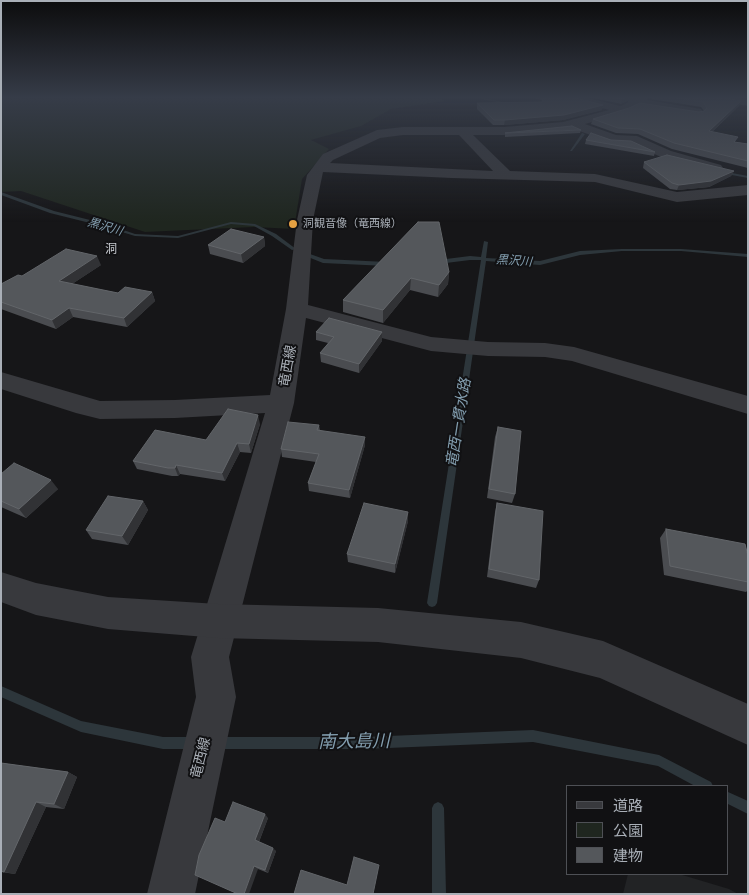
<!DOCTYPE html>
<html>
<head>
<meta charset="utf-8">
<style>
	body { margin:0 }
	#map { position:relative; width:749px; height:895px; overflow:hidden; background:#161618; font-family:Rubik,"Noto Sans JP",sans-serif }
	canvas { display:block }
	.frame { position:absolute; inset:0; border:2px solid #a9afb7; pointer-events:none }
	.legend { position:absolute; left:566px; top:785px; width:162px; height:90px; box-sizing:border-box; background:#111113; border:1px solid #4e5055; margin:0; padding:6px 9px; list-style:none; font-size:15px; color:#a9afb7 }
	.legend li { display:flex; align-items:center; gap:10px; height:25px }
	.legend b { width:25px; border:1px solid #4e5055 }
</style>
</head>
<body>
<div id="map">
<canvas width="749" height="895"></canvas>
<div class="frame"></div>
<ul class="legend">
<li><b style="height:6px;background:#38393d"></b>道路</li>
<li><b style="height:14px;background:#1f261f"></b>公園</li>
<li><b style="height:14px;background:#54575b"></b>建物</li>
</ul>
</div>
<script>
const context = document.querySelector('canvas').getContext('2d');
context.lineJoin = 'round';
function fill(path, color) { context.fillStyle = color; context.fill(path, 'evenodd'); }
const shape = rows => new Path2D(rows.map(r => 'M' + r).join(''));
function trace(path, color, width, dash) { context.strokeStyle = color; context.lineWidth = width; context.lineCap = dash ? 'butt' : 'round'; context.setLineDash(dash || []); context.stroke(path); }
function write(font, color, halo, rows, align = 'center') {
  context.font = font + ' Rubik,"Noto Sans JP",sans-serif'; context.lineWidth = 4; context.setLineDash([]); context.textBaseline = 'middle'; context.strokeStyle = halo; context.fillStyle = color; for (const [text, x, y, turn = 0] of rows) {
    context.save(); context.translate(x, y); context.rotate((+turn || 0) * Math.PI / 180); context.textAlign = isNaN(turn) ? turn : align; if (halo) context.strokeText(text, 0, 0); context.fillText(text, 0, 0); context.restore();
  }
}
fill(shape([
	[628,874,679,874,729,889,738,894,623,894]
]), '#222325');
fill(shape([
	[1,97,438,97,445,101,391,109,361,126,311,140,329,149,302,179,294,229,254,227,145,232,21,191,1,192]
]), '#1f261f');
fill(shape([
	[473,97,478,97,517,105,515,106,473,97],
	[634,97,638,97,630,102,628,102,628,100,634,97],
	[582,133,585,134,572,151,570,151,582,133],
	[721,171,748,176,748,178,721,173,721,171],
	[1,192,54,211,106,224,135,234,178,236,231,222,255,224,276,234,296,249,292,250,272,236,254,226,231,224,178,238,135,236,102,226,50,213,1,195,1,192],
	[484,241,488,242,486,258,540,261,580,251,622,249,681,249,748,254,748,257,681,251,622,251,580,255,540,265,486,261,437,603,435,606,432,607,429,606,427,603,481,260,470,260,438,264,435,262,438,260,470,256,481,257,484,241],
	[310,254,324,259,387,262,390,264,387,266,323,263,308,257,307,256,310,254],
	[1,686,81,721,163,737,195,737,199,739,201,743,199,747,195,749,163,749,81,732,1,697,1,686],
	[533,730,659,755,711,782,713,786,695,786,658,766,533,742,364,749,217,749,213,747,211,743,213,739,217,737,364,737,533,730],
	[728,792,748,801,748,814,728,804,728,792],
	[438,802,442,804,444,808,446,894,432,894,432,808,434,804,438,802]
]), '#2d363b');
fill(shape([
	[565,97,583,97,621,106,638,97,650,97,647,100,701,109,703,112,701,115,697,116,638,106,627,112,585,124,616,135,637,136,671,151,721,165,723,168,721,171,716,172,711,171,661,157,630,143,610,142,571,128,504,135,473,135,510,171,595,174,677,192,748,185,748,195,677,202,595,182,452,178,323,172,313,220,308,305,431,337,488,342,545,343,574,347,748,396,748,414,572,361,545,357,488,356,431,351,306,318,294,403,229,657,236,697,195,894,147,894,196,697,191,657,265,413,175,418,100,419,76,413,1,389,1,372,100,401,175,400,270,395,286,309,297,220,307,175,323,154,377,130,403,127,504,127,563,122,609,110,567,99,565,97],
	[403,135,459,135,493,171,330,163,333,160,380,138,403,135],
	[722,97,735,97,748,100,748,106,730,103,722,97]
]), '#38393d');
fill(shape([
	[1,572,36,583,108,597,218,604,378,608,521,622,603,641,748,704,748,745,600,678,521,658,378,642,218,638,108,629,36,615,1,602,1,572]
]), '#38393d');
fill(shape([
	[528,97,572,97,602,110,563,120,504,125,493,125,477,109,477,103,542,102,542,100],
	[590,97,635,97,621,104],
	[650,97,727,97,739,106,712,132,736,142,748,144,748,168,672,149,638,134,616,133,591,124,593,119,699,112,704,111,701,107,651,99],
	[581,130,580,133,505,137,505,133],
	[586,140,611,140,655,152,654,156,585,144],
	[644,162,734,171,731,176,709,187,677,190,670,189,643,168],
	[418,222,449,272,448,284,438,297,410,290,383,323,343,312,343,300],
	[264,237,265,246,243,263,210,254,208,245],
	[101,265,72,284,118,293,152,292,155,301,127,327,73,317,56,329,1,309,1,284,22,276],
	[316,332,382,332,382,341,359,373,321,362,320,353,328,343,316,340],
	[260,424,251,453,240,452,225,481,180,474,178,476,172,476,137,469,133,461],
	[319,425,320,431,365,445,350,498,309,491,308,483,316,462,282,457,281,449],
	[498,427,515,494,512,503,487,498,495,437],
	[1,474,58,489,26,518,1,507],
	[143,501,148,510,128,545,92,539,86,530],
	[497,503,539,580,536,588,487,577,495,512],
	[408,521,395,573,348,562,347,554],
	[666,529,748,556,748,590,746,592,664,575,660,538],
	[1,763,68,772,77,777,64,809,46,807,15,874,1,872],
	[268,818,259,842,276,851,268,873,258,869,199,855,225,822]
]), '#4a4c50');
fill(shape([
	[626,97,635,97,621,104,622,99],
	[741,101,739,106,706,137,709,131],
	[603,105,602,110,563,120,504,125,505,120],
	[734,171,731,176,709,187,677,190,679,185],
	[264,237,265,246,243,263,241,254],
	[97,256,101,265,63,290,59,281],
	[449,272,448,284,438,297,439,285],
	[411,278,410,290,383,323,383,310],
	[152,292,155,301,127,327,124,318],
	[69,308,73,317,56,329,52,320],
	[382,332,382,341,359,373,359,364],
	[258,415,260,424,251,453,249,444],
	[365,437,365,445,350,498,349,490],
	[237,443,240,452,225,481,222,473],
	[176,465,180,474,178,476,175,468],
	[51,480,58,489,26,518,19,509],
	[143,501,148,510,128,545,122,536],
	[408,512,408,521,395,573,395,564],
	[68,772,77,777,64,809,54,804],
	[36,802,46,807,15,874,4,872],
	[265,814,268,818,258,844,255,840],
	[273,848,276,851,268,873,265,870],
	[254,866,258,869,249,894,244,894]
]), '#313235');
const building = shape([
	[543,97,572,97,603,105,564,115,505,120,494,120,477,103,542,102,543,97],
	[613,97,626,97,622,99,613,97],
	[671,97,727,97,731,99,741,101,709,131,738,137,734,142,748,144,748,161,674,143,640,129,618,128,593,119,629,108,640,103,699,112,704,111,707,108,703,102,671,97],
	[572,126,581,130,505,133,572,126],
	[591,133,611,140,631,141,655,152,586,140,591,133],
	[667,155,734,171,711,181,679,185,672,183,644,162,667,155],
	[418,222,439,222,449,272,439,285,411,278,383,310,343,300,418,222],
	[231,229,264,237,241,254,208,245,231,229],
	[66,249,97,256,59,281,118,293,125,287,152,292,124,318,69,308,52,320,1,302,1,284,18,275,22,276,66,249],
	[329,318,382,332,359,364,320,353,334,337,316,332,329,318],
	[228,409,258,415,249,444,237,443,222,473,176,465,175,468,168,468,133,461,155,430,206,440,228,409],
	[288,422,319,425,317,430,365,437,349,490,308,483,319,454,281,449,288,422],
	[498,427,521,431,515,494,489,489,498,427],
	[14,463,51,480,19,509,1,501,1,474,14,463],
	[108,496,143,501,122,536,86,530,108,496],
	[364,503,408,512,395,564,347,554,364,503],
	[497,503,543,511,539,580,489,569,497,503],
	[666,529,745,544,748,556,748,582,670,566,666,529],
	[1,763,68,772,54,804,36,802,4,872,1,871,1,763],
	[233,802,265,814,255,840,273,848,265,870,254,866,244,894,238,894,195,875,199,855,215,818,225,822,233,802],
	[354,857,379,865,373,894,294,894,301,870,347,885,354,857]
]);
fill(building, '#54575b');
trace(building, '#626569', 1);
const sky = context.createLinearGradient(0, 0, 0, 222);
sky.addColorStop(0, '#0c0c0d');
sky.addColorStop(0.44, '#363c48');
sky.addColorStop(1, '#363c4800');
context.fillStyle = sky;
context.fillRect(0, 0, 749, 222);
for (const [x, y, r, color] of [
	[293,224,5,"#e4a042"]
]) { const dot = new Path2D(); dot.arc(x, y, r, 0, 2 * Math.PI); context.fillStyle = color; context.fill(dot); trace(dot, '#111113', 2); }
write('11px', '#a9afb7', '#111113', [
	["洞観音像（竜西線）",303,224]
], 'left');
write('italic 12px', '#839eaf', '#111113', [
	["黒沢川",105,227,16],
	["黒沢川",514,261,4]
]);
write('12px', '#cacdd3', '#111113', [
	["洞",111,250]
]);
write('14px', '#a9afb7', '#111113', [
	["竜西線",288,366,-80],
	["竜西線",201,758,-76]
]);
write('italic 15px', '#839eaf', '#111113', [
	["竜西一貫水路",459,423,-81]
]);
write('italic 18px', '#839eaf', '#111113', [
	["南大島川",354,742,-1]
]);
</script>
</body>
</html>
